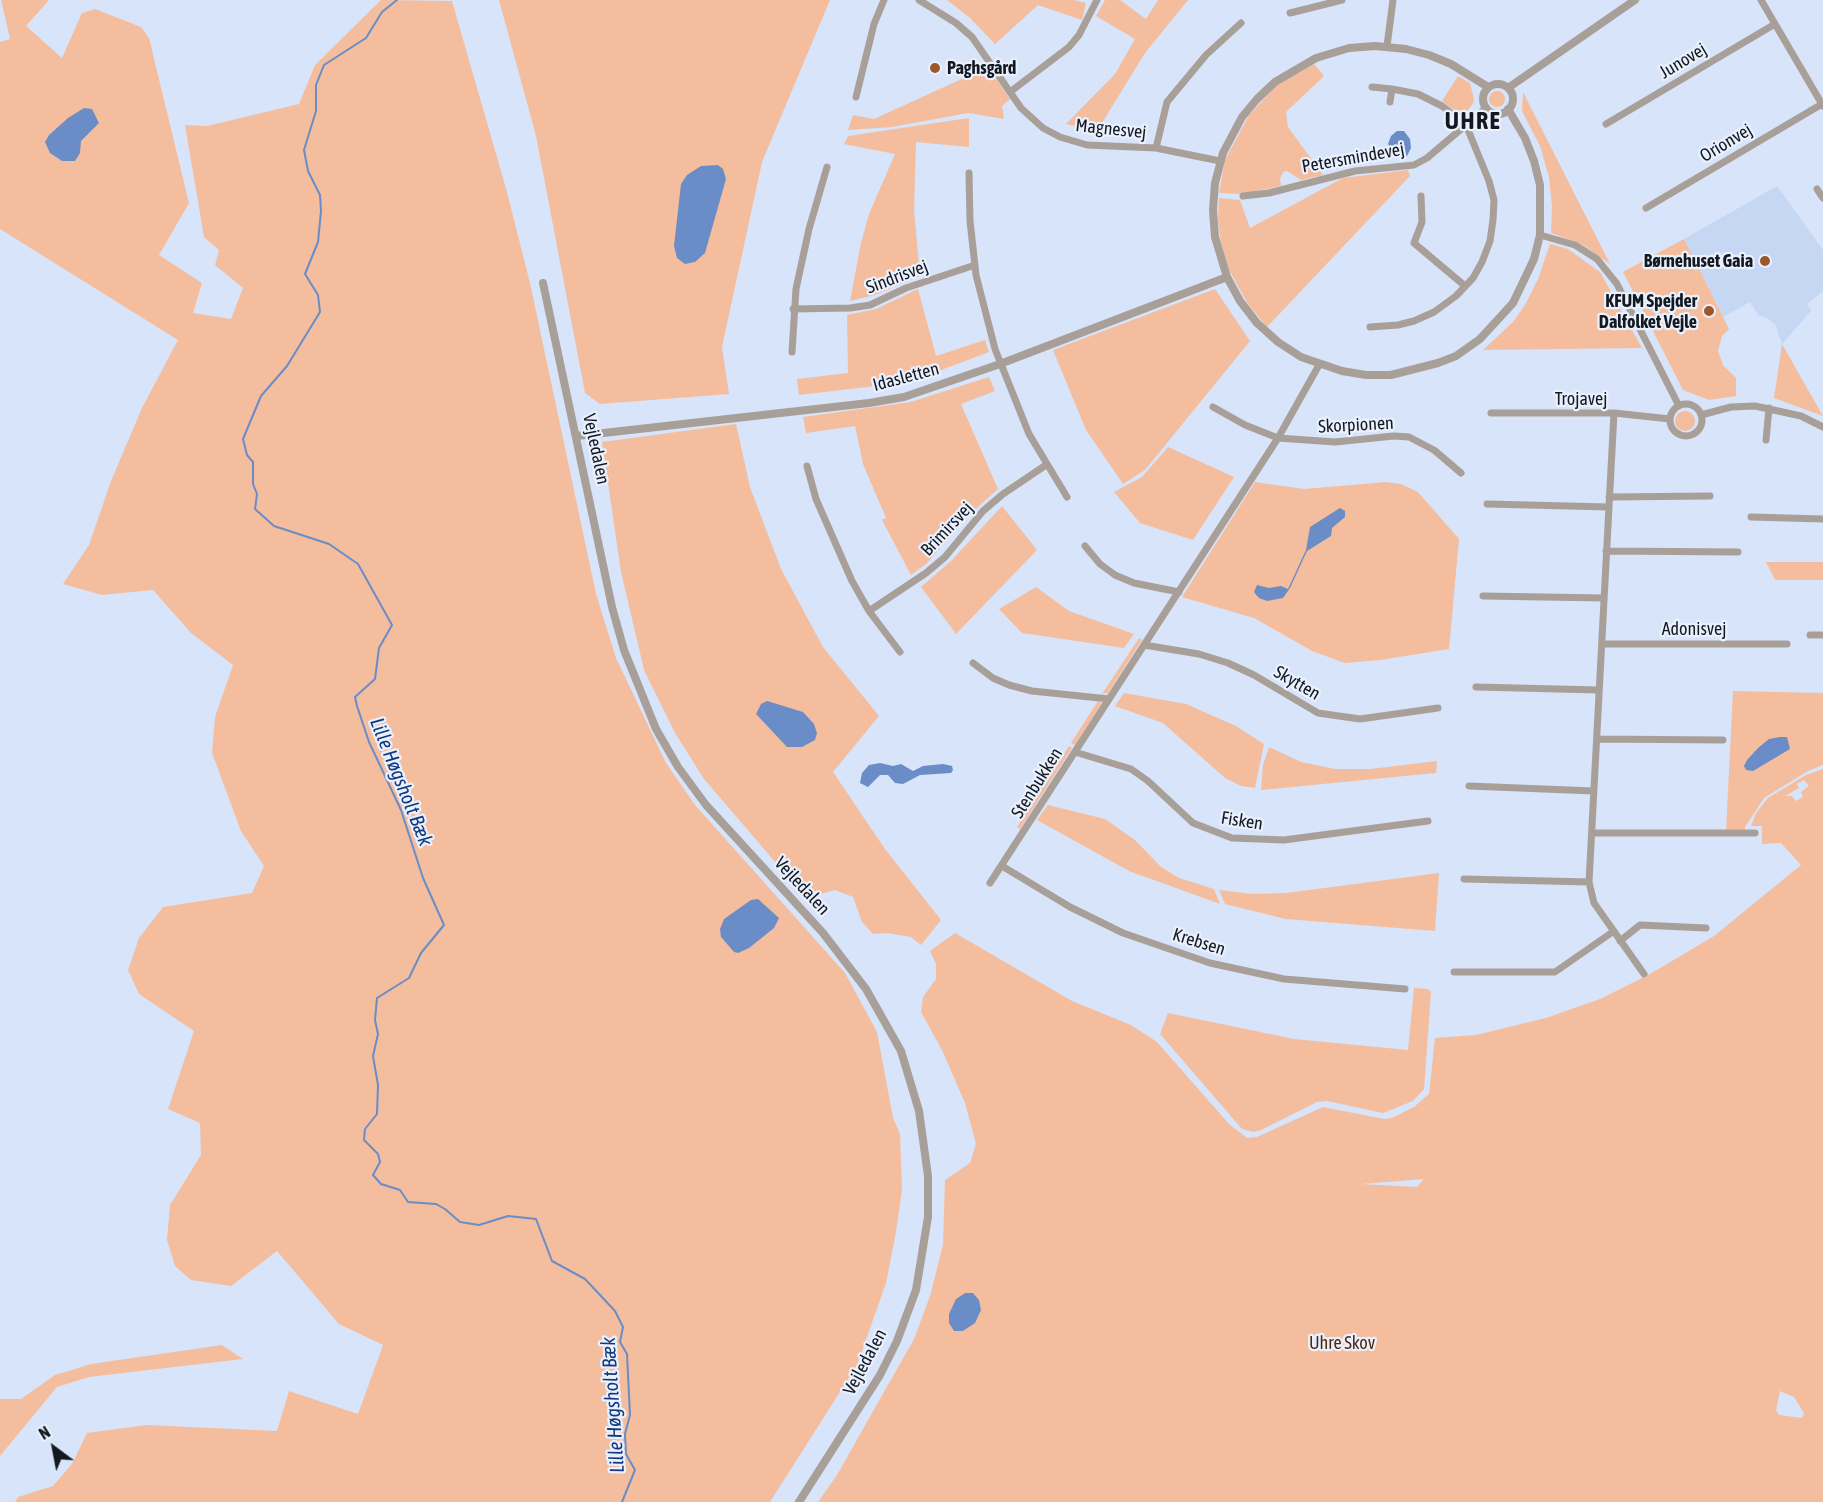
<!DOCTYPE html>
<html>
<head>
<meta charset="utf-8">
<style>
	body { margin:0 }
	#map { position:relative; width:1823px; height:1502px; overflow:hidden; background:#d7e4f9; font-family:"Asap Condensed",sans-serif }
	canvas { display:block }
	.north { position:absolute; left:24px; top:1418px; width:60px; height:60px; -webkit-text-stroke:4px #e9f0fe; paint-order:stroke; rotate:328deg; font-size:16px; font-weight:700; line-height:24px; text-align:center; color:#14181f }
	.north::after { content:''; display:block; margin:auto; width:21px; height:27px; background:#14181f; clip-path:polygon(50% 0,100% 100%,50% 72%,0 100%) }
</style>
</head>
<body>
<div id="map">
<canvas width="1823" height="1502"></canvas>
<div class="north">N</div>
</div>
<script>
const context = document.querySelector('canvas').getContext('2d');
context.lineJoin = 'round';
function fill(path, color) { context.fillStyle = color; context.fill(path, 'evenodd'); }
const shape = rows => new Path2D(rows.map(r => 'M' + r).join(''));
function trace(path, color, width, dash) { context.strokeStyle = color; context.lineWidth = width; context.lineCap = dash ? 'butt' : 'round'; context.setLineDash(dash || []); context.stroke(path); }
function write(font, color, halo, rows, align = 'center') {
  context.font = font + ' "Asap Condensed",sans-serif'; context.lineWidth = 4.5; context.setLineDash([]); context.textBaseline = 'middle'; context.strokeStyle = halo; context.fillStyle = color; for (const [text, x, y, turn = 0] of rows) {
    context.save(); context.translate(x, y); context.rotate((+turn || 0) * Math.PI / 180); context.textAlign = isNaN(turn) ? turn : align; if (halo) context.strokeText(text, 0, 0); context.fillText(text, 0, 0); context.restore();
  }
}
fill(shape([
	[1777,186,1823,250,1823,291,1807,304,1811,311,1782,344,1775,324,1765,317,1759,316,1750,302,1723,317,1684,239]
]), '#c6d7f3');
fill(shape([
	[1,0,49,0,26,26,62,58,82,13,95,9,141,27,149,38,189,203,159,255,202,283,193,313,231,319,243,288,215,265,219,250,204,237,185,125,207,126,299,104,315,65,381,0,452,1,507,192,530,283,596,594,616,658,666,763,695,805,845,973,877,1032,893,1118,900,1134,902,1189,896,1232,886,1283,857,1365,770,1502,15,1502,18,1497,53,1486,72,1464,87,1433,147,1425,277,1431,289,1391,358,1414,383,1345,339,1324,277,1251,231,1286,191,1280,175,1266,167,1240,170,1205,201,1155,200,1123,168,1109,194,1031,139,994,128,970,139,938,163,907,252,893,264,866,241,831,212,753,215,717,233,665,191,633,153,590,102,595,63,584,89,545,111,481,142,408,178,340,0,229,0,42,10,39],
	[499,0,830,0,762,162,722,347,729,394,600,404,585,393,536,136],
	[947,0,1074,0,1086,3,1082,20,1038,5,995,44,969,17],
	[1105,0,1120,0,1146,19,1158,0,1188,0,1145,53,1097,131,1066,124,1115,74,1135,39,1096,16],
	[1314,64,1324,76,1286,112,1288,127,1323,175,1301,180,1287,171,1283,172,1280,179,1281,186,1243,194,1219,193,1225,160,1249,115,1277,85],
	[988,67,1010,99,1002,106,1004,119,968,113,892,127,848,130,853,115,874,119],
	[1458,76,1470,83,1473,95,1474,102,1463,117,1442,101],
	'1489 99a8 8 0 1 1 16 0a8 8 0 1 1-16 0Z',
	[1523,92,1610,264,1583,245,1551,233,1552,206,1549,177,1540,146,1522,111],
	[969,118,969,147,916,142,914,210,920,276,875,295,850,301,861,243,869,214,895,154,844,144,848,136],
	[1408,170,1410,176,1267,327,1248,304,1229,270,1221,243,1218,221,1219,198,1240,200,1250,228,1343,178],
	[1684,239,1729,329,1722,336,1718,351,1723,365,1736,378,1736,396,1709,400,1683,390,1623,272],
	[1550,244,1568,249,1600,272,1642,348,1483,350,1513,322,1525,305,1538,279],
	[918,289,936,356,985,340,989,352,936,372,884,385,799,395,797,379,848,373,847,315,876,309],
	[1215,289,1250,341,1145,470,1123,484,1086,430,1053,350],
	[1782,344,1823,416,1774,398],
	[989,377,995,391,961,404,998,489,970,514,927,563,911,575,882,520,886,518,863,464,855,426,806,433,803,417,911,402],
	'1675 421a10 10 0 1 1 20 0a10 10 0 1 1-20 0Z',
	[736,424,750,487,781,569,823,647,879,716,833,772,885,849,941,920,921,945,911,937,887,933,873,934,862,922,853,897,835,890,806,898,704,779,675,733,644,670,621,572,602,442],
	[1168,447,1234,477,1193,540,1140,523,1114,492,1142,477],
	[1255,482,1304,489,1386,482,1401,484,1418,492,1459,539,1449,649,1380,660,1345,663,1312,651,1254,618,1182,597],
	[1002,506,1037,550,956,634,921,587,950,562],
	[1766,562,1823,562,1823,580,1775,580],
	[1036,587,1069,611,1134,634,1124,648,1022,633,999,609],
	[1139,638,1142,640,1108,693,1102,694],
	[1733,691,1823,693,1823,765,1808,771,1764,798,1745,827,1745,831,1726,831],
	[1124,693,1186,704,1236,726,1264,744,1255,788,1241,786,1225,778,1163,723,1115,706],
	[1098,701,1102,703,1075,745,1071,743],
	[1069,746,1072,748,1020,829,1017,827],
	[1269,747,1301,762,1335,769,1370,769,1437,761,1436,773,1261,790,1263,765],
	[1823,769,1823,1502,818,1502,837,1475,914,1339,930,1296,943,1245,945,1180,970,1163,976,1144,965,1103,942,1050,921,1012,923,997,936,979,936,964,930,951,955,933,1072,1001,1131,1025,1157,1042,1230,1125,1247,1138,1257,1137,1323,1107,1384,1119,1392,1118,1414,1107,1429,1094,1435,1038,1476,1035,1546,1018,1600,999,1650,974,1714,936,1801,865,1781,843,1762,844,1762,826,1751,826,1756,813,1768,798,1806,775],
	[1804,780,1809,786,1801,792,1803,797,1796,801,1792,796,1785,796,1799,788,1797,784],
	[1424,1179,1417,1187,1361,1184],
	[1780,1391,1794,1397,1804,1413,1802,1418,1779,1415,1776,1410],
	[1048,805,1105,819,1135,840,1161,867,1179,878,1214,889,1220,904,1129,871,1037,820],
	[1439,873,1435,931,1286,919,1225,904,1219,890,1253,894,1286,893],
	[1414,988,1428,989,1431,992,1424,1089,1413,1101,1383,1113,1327,1101,1317,1102,1261,1130,1254,1132,1242,1129,1160,1034,1168,1013,1294,1039,1408,1050],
	[222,1345,243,1359,89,1377,57,1387,0,1456,0,1399,21,1399,55,1375,91,1364]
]), '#f4be9e');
fill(shape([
	[84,108,92,109,99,123,81,141,80,153,75,161,62,161,50,153,45,142,49,135,68,118],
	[1397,131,1404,131,1410,139,1411,148,1407,156,1403,157,1393,152,1388,144,1391,136],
	[718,165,723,169,726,179,705,253,695,262,685,264,677,258,674,246,681,184,687,175,701,166],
	[1340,508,1345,511,1345,517,1332,528,1331,536,1307,551,1290,588,1283,598,1267,601,1259,598,1254,592,1257,585,1269,588,1281,586,1288,589,1306,550,1310,527],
	[767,701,803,712,814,724,817,733,815,740,802,747,787,747,756,714,761,704],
	[1780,737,1787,737,1790,749,1753,771,1746,770,1744,766,1747,760,1758,748,1769,739],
	[880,763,893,766,901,764,913,771,923,766,943,764,952,766,953,770,951,773,920,775,903,784,895,783,888,775,880,775,868,787,860,783,862,773,869,765],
	[758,899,779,918,774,928,749,948,738,953,734,952,721,937,720,929,724,919,751,900],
	[965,1293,973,1293,979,1300,981,1310,975,1323,963,1331,954,1331,949,1323,949,1314,956,1299]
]), '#6a8cc7');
trace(shape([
	[397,0,382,12,366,38,324,65,316,85,316,111,304,150,308,171,320,195,321,211,318,242,305,274,318,295,320,312,287,366,261,396,243,439,247,455,253,462,253,484,257,494,255,509,274,526,329,544,358,564,392,625,379,648,375,679,355,697,357,706,369,742,401,810,423,878,444,925,421,953,409,978,377,998,375,1020,378,1034,373,1056,378,1085,377,1114,365,1129,364,1140,378,1154,380,1162,373,1175,381,1184,400,1190,408,1202,436,1204,445,1209,460,1222,479,1225,508,1216,536,1219,552,1261,585,1279,615,1311,623,1327,620,1342,627,1354,630,1415,625,1434,626,1454,635,1470,622,1502]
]), '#6a8cc7', 2);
trace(shape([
	[919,0,956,23,972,37,1021,108,1043,128,1060,137,1087,145,1156,148,1220,161],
	[1761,0,1823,106],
	[1290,13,1342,0],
	[1387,46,1393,0],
	[1372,87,1392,89],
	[1010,92,1069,47,1079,35,1097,0],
	[856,97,874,24,884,0],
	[1606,124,1775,24],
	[1156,148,1167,102,1206,55,1241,23],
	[969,173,970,221,976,275,995,349,1029,434,1067,497],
	[1817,189,1823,198],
	[1243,196,1269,193,1355,171,1414,165,1427,158,1486,108],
	[1421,196,1422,222,1414,243,1465,286],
	[1646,208,1822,104],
	[1540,235,1575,245,1597,259,1617,284,1679,406],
	[793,309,850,308,870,305,906,288,975,265],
	[1370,327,1398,325,1414,321,1434,312,1456,296,1473,278,1482,262,1490,241,1493,220,1494,200,1489,181,1466,125,1442,106,1418,94,1392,89,1390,102],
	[792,352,796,289,809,229,827,167],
	'1670 420a16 16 0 1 1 32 0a16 16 0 1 1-32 0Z',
	[1213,407,1245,425,1278,438,1335,442,1394,436,1409,437,1434,450,1461,473],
	[1491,413,1614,413,1670,419],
	[1614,413,1589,882,1594,903,1644,974],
	[1701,415,1731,407,1755,406,1801,416,1823,427],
	[1766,440,1769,408],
	[807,466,816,499,852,581,869,611,900,652],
	[1609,497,1710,496],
	[1487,504,1609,507],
	[1751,517,1823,519],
	[1085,546,1100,564,1115,575,1134,583,1179,592],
	[1606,551,1738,552],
	[1483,596,1604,598],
	[869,611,926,573,945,557,983,511,1003,494,1046,465],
	[1810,635,1823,635],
	[1602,644,1787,644],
	[1144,645,1199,654,1228,663,1254,675,1318,713,1360,719,1438,708],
	[973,663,993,678,1009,685,1032,691,1109,699],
	[1476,687,1599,690],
	[1597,739,1723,740],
	[1075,752,1131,769,1148,781,1193,823,1232,838,1284,840,1428,821],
	[1469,786,1594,791],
	[1592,833,1755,833],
	[1002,866,1070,907,1123,933,1210,963,1284,979,1405,989],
	[1464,879,1589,882],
	[990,883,1278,438,1319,365],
	[1620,941,1640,925,1706,928],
	[1454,972,1555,972,1614,931]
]), '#a99f99', 7);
trace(shape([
	'1483 99a15 15 0 1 1 30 0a15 15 0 1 1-30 0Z',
	[1488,87,1451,64,1429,55,1406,49,1375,46,1349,48,1316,58,1275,82,1257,99,1242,117,1223,153,1215,183,1213,210,1215,237,1227,277,1240,301,1257,323,1278,342,1301,357,1342,371,1366,375,1391,375,1438,363,1456,356,1480,339,1513,303,1534,259,1540,235,1540,185,1534,161,1525,138,1508,109],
	[1508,88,1635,0],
	[543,283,612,607,624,650,656,729,678,767,706,805,823,933,866,989,901,1051,919,1111,928,1176,928,1217,916,1290,897,1341,880,1375,799,1502],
	[577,436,869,403,904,397,1000,364,1227,277]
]), '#a99f99', 8);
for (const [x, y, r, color] of [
	[935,68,6,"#9c572b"],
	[1765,261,6,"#9c572b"],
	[1709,311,6,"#9c572b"]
]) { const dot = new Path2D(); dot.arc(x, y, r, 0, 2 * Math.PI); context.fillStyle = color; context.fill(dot); trace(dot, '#e9f0fe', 2); }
write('18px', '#14181f', '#e9f0fe', [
	["Junovej",1683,61,-31],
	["Magnesvej",1111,129,6],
	["Orionvej",1726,143,-31],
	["Petersmindevej",1353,158,-10],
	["Sindrisvej",897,277,-21],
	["Idasletten",906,377,-15],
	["Trojavej",1581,399],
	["Skorpionen",1356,425,-3],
	["Vejledalen",596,449,78],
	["Brimirsvej",947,529,-47],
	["Adonisvej",1694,629],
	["Skytten",1297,683,30],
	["Stenbukken",1037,783,-58],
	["Fisken",1242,821,9],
	["Vejledalen",802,886,47],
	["Krebsen",1199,942,17],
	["Vejledalen",865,1362,-62]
]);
write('bold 18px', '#14181f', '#e9f0fe', [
	["Paghsgård",947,68,"left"],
	["Børnehuset Gaia",1753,261],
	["KFUM Spejder",1697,301],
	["Dalfolket Vejle",1697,322]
], 'right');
write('18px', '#532708', '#e9f0fe', [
	["Uhre Skov",1342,1343]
]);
write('italic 20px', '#12397f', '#e9f0fe', [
	["Lille Høgsholt Bæk",401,782,68],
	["Lille Høgsholt Bæk",613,1405,-94]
]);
context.letterSpacing = '1.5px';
write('bold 24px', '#14181f', '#e9f0fe', [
	["UHRE",1473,121]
]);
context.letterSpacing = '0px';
</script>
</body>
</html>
